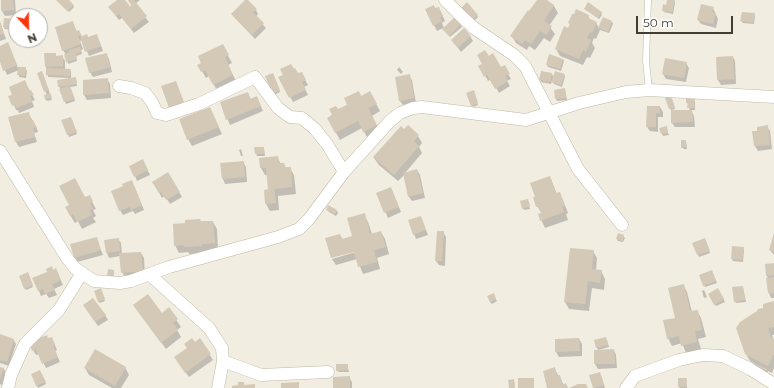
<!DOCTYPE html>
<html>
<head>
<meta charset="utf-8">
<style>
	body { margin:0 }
	#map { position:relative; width:774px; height:388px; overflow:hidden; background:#f2ede1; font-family:Montserrat,sans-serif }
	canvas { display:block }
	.north { position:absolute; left:8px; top:8px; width:40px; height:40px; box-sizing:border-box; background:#fff; border:1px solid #b4b1ad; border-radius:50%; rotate:158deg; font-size:11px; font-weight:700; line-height:16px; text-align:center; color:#443d32 }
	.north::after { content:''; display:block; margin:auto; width:14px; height:18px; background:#ff330b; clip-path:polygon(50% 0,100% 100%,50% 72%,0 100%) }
	.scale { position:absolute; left:636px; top:16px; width:97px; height:18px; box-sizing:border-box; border:2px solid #443d32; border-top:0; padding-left:5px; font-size:12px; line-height:14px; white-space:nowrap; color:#443d32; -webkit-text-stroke:3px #fff; paint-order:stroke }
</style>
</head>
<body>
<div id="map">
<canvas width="774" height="388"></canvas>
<div class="north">N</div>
<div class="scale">50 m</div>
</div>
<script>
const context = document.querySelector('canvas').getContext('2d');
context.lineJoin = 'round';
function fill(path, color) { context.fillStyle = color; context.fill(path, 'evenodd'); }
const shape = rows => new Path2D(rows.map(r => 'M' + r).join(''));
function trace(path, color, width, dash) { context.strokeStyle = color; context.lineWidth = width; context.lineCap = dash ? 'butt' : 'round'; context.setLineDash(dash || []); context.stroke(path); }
fill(shape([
	[2,0,15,0,16,15,5,16,2,11],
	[57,0,68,0,74,7,69,12],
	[119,0,124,0,130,8,132,6,128,0,140,0,135,4,149,22,134,33,122,18,119,20,110,8],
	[538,0,545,0,554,6,558,13,549,26,555,34,550,42,544,38,535,50,529,46,527,50,516,43,512,36],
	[668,0,674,1,675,3,673,14,664,12,663,10,667,6],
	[713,8,718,19,716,28,701,24,698,20],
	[435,9,441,12,445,21,442,23,444,28,455,18,462,27,450,37,443,28,437,31,426,10],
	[585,9,601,12,602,15,599,19],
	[256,10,258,14,256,17,266,28,255,39,235,18,232,14],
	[463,10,477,15,478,17,473,22],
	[754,14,755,16,754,24,743,23,741,21],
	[588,16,591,21,596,23,599,28,612,22,613,24,609,33,600,30,596,39,594,38,592,43,595,48,590,58,587,57,583,65,560,56,556,49,568,29,570,25,569,23],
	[14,20,15,22,14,30,5,29,4,27],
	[0,22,6,39,0,41],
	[73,23,77,32,79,31,82,37,99,40,103,51,89,56,82,40,80,41,83,49,81,50,82,54,76,56,77,61,68,64,66,55,63,50],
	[470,36,473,41,461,52,452,40],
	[19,40,39,40,39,45,22,46],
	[0,47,10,48,18,68,25,68,27,71,26,78,19,77,19,70,7,75,0,59],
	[226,52,232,63,228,65,237,83,218,92,209,76,206,78,202,71],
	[55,54,57,57,62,56,65,61,65,70,70,70,71,72,71,78,48,77,46,66],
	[106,54,109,59,112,72,93,77,90,72],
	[733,57,735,61,736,84,721,85,718,80,717,58],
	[563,59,564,61,561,71,548,67,547,65],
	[686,63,689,68,686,82,666,79,663,74],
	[480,66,501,69,504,67,511,79,507,81,510,86,499,93,491,79,488,81],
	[399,67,403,72,401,74,397,70],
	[38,73,43,74,52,100,47,101,46,99,47,95],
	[298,74,304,78,308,85,304,87,308,95,293,102,280,77],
	[552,74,554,78,564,74,565,77,562,87,554,84,552,81,551,84,541,82,540,79],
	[273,76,280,92,274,95],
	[409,76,412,80,416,103,403,105,400,101],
	[107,79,110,84,111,98,87,100,84,95,84,81],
	[76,80,77,86,70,87,75,101,66,104,59,86],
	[25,82,35,100,32,101,34,107,19,113,18,110,16,110,10,96,13,95],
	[565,89,567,100,557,101,556,99],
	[248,93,251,100,259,102,263,111,230,125,221,103],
	[474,93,478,105,473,107,472,105],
	[361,97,374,100,380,111,372,116,380,132,368,139,362,128,340,140,328,118,337,111],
	[672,99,675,109,671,110,670,108],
	[694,100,695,102,695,110,691,110,694,116,695,127,675,127,672,123,690,111,687,102],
	[648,107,660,107,663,112,663,117,658,117,658,132,650,131,647,127],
	[210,108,222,134,192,146,188,139],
	[28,113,36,126,38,132,34,133,37,142,19,147,16,142,10,118],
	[72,120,77,134,69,137,63,121],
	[666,127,669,135,663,136,662,134],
	[767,127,770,131,772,149,758,151,755,146,758,132],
	[405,130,418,136,422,143,419,147,422,153,405,173,417,170,420,175,425,198,412,201,409,197,404,175,398,181,379,165,374,158],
	[686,141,687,149,684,149,682,147],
	[255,148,264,148,265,156,257,156],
	[241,149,243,156,241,156,239,150],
	[277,157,281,164,284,164,286,168,290,168,294,175,296,194,278,196,279,210,270,211,266,204,265,191,269,190,267,175,265,175,261,168,260,159],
	[243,162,246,167,247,182,225,184,223,179,221,164],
	[145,165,150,175,137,181,135,176],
	[168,173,182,197,170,204,165,196,162,198,153,182],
	[550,177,557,194,559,193,563,200,568,213,566,214,568,220,545,228,539,215,542,214,537,206,536,197],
	[134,186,144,210,135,214,133,211,123,215,120,210],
	[391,188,401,212,388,218,378,194],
	[89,196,96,209,93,210,96,216,93,218,96,222,82,229,78,221,75,223,70,215,85,198],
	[528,202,530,209,524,210,523,208],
	[327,210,337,211,338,213,336,216,329,212],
	[364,215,368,222,372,234,381,232,385,239,389,254,377,258,380,269,363,274,357,259,336,265,332,259,359,251,358,249,332,257,332,258,326,239,340,235,343,240,353,237],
	[421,217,428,235,416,239,414,234],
	[201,222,213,222,217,229,218,250,206,253,189,254,188,252,179,253,175,245],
	[443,232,446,237,445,266,439,265,436,261],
	[774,235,774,255,770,250],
	[623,236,625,238,623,242,618,241,617,239],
	[96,238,103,255,77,262,74,257],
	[118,239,121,243,122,254,141,253,144,258,145,276,125,277,122,272,120,256,109,258,107,253],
	[706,241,710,253,699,257,693,243],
	[743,248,744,250,743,262,733,261,732,259],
	[571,249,593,251,597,258,596,271,601,271,605,279,604,290,592,288,589,311,569,309,565,302],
	[774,264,774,298,771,298,769,293,767,279,768,279,767,276],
	[56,270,63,285,54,289,57,295,49,298,46,294,41,296,34,279],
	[713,274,717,283,705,287,704,285],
	[28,276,33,287,26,290,25,288],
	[683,285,687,292,692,312,697,311,701,318,706,337,698,339,701,349,686,353,682,343,672,346,668,338,676,318],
	[743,287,746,302,736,303,735,301],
	[718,289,725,302,716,306,709,294],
	[704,290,707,297,704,298,702,291],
	[101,291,105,301,100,303,98,301],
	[494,296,497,301,492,304,490,302],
	[774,302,774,335,772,335,774,341,774,368,772,373,768,371,766,374,755,364,750,361,746,354,765,308],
	[134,306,162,314,169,309,181,327,177,330,181,337,166,349],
	[87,310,105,315,108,320,98,326],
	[0,337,13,339,16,344,9,366,0,363],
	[579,339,582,344,582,356,559,357,556,352,556,340],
	[48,340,54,343,57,350,55,351,60,362,46,368,39,354,36,355,33,350],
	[200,340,213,360,189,377,178,362,194,343],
	[607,340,609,347,598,350,595,341],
	[614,350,616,355,617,368,598,369,595,364,595,351],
	[347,365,349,372,339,372,337,370],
	[125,367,129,375,121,388,112,388,89,375,85,368],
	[0,368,4,369,6,374,2,385,0,384],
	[554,368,564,385,568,388,548,388],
	[41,373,46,384,38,388,37,386],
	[601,375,605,388,594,388,590,376],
	[349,377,352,382,352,388,334,388],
	[686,379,687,388,680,388,679,387]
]), '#0003');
fill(shape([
	[1,0,13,0,14,10,1,11],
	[56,0,69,0,74,5,67,11],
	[117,0,125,0,130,6,116,16,108,7],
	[128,0,134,0,147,16,131,29,119,14,132,5],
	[245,0,248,0,257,9,253,12,264,23,252,35,231,14],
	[537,0,547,0,554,5,544,21,552,26,546,35,540,31,531,44,525,40,522,44,510,36,528,10,529,11],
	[667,0,675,0,672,12,662,11,663,4,666,5],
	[467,2,478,15,471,20,461,8],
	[588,2,602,12,598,18,584,9],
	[701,4,714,7,712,12,716,13,713,24,697,20],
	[434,5,435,8,439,7,443,16,440,18,442,22,433,26,425,9],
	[576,9,589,15,588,18,597,22,592,33,590,32,587,38,591,40,586,52,583,50,579,59,555,49,564,26,568,28,570,24,568,23,572,14,574,14],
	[742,12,755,13,753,23,740,21],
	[455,17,461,24,449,36,442,29],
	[603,17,612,21,608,32,598,28],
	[4,18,15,19,14,29,3,27],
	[0,21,4,34,0,35],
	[73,21,76,31,79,30,81,35,78,36,81,44,62,51,55,27],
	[464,28,471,36,458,48,451,40],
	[87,34,88,37,97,34,101,46,85,52,80,37],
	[8,42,17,65,3,71,0,62,0,46],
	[223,44,229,55,225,57,233,75,213,85,205,70,201,72,197,65,201,63,198,56],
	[80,47,81,52,76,54,77,59,66,62,64,54,69,53,69,50],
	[485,50,489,56,493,53,501,67,505,65,510,74,505,76,508,81,495,89,487,75,484,77,478,66,482,64,477,55],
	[44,53,56,53,56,56,63,55,63,66,45,67],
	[107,53,110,67,89,73,85,58],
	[549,54,563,59,560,69,546,65],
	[733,56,734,79,717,80,716,57],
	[665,58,687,62,684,78,662,74],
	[291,64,294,69,295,68,298,73,302,72,306,80,302,82,306,90,289,98,278,77,283,75,280,69],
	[18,67,26,67,25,76,17,75],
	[46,68,71,69,70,76,46,75],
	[42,71,49,90,44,92,37,73],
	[541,71,552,73,550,82,539,80],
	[555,71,565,74,561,85,551,82],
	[273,73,280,90,272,94,265,76],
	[410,74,414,98,399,101,395,77],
	[76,77,77,84,58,87,57,80],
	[108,78,109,93,83,95,83,80],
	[25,80,29,90,31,90,34,95,30,96,32,102,16,108,15,105,12,106,8,96,12,95,9,87],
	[176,81,184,102,169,108,161,86],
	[70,86,75,99,64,102,59,89],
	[565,88,566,98,555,99,554,90],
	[474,90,478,103,471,106,466,93],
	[359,91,361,96,370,91,377,104,368,108,377,125,363,132,358,121,335,133,327,118,332,115,329,109,336,106,338,109,347,105,344,98],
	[248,92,250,99,257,96,261,106,226,120,220,102],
	[50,93,52,97,45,100,44,95],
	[671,96,675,107,669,109,665,98],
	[686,98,695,99,694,108,687,108,688,103,686,103],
	[647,106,660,106,660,113,656,113,656,127,646,127],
	[210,107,219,127,187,140,179,119],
	[671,110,692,110,693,122,671,123],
	[29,112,31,120,33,120,36,127,33,128,35,137,15,142,8,117],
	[71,117,77,132,67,135,61,120],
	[408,125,419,135,414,141,419,146,394,175,373,157,401,126,404,129],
	[768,125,770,145,754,146,752,131,757,131,757,127],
	[667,126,668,133,661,134,659,128],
	[681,140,686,140,686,147,681,148],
	[254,147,264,147,264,154,255,154],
	[278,156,279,163,284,163,285,167,291,167,292,187,274,189,276,203,265,204,264,190,268,189,266,168,260,168,259,158],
	[143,159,148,170,134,177,129,166],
	[244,161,245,177,222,179,220,163],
	[417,169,423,193,408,197,403,173],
	[168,172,180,192,166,200,161,192,159,193,152,182],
	[550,176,556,193,560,192,565,206,562,206,564,212,540,221,538,214,541,213,538,206,536,207,533,197,535,197,530,183],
	[75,178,85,197,90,195,93,201,90,203,93,209,90,210,92,215,77,222,73,214,70,216,65,207,69,205,59,186],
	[132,180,142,205,131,210,130,207,119,211,111,191,123,186,122,184],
	[391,187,399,207,384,213,376,193],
	[528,199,530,206,522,209,520,201],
	[328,205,337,210,335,214,326,210],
	[365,213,370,234,381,231,386,247,374,250,377,262,358,267,354,252,331,258,325,238,340,234,342,239,352,236,347,218],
	[421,216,426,230,413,235,408,220],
	[200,219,201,221,213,221,215,243,202,244,202,246,184,247,184,245,174,246,173,224,185,223,185,220],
	[437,231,444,231,442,261,435,261],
	[618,233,624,235,623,241,616,239],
	[774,233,774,252,769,250],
	[97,237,101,250,74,258,70,244],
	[119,238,120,251,106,253,104,240],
	[705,238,710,251,697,255,692,243],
	[732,246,744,247,742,260,731,259],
	[570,248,594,250,592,269,602,270,600,283,588,281,585,304,564,302],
	[141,252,143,271,121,273,119,253],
	[774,263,774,275,766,276,765,264],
	[52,266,53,270,56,268,61,280,52,284,55,290,45,294,43,289,38,291,32,278,47,272,46,269],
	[108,269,114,270,114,278,107,277],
	[712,270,716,281,703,286,699,275],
	[28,272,33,285,24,289,19,276],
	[774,277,774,293,768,293,766,278],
	[684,284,690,311,698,310,702,330,695,331,697,342,681,346,679,336,667,339,663,320,675,318,668,288],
	[743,286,745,300,734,302,732,287],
	[101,288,105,299,98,302,94,291],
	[718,288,724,299,714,305,708,294],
	[494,293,496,299,490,302,487,296],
	[148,294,162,313,169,307,178,319,173,323,178,330,161,343,133,305],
	[93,298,106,315,95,322,83,305],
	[774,301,774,327,768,328,771,338,774,339,774,355,773,355,768,366,745,354,736,328,740,322,757,311,758,309,763,308,763,304],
	[0,334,14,339,7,362,0,360],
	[47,335,48,338,52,337,55,345,53,346,58,357,42,364,36,349,32,351,29,342],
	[606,337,608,345,596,348,594,340],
	[192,338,195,342,200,338,211,354,185,373,174,357,187,348,184,344],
	[579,338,580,351,555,352,555,339],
	[95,349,126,367,115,386,84,368],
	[614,349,615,364,594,364,594,350],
	[754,363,767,369,765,373,752,367],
	[336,364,348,364,348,370,336,371],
	[0,367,4,368,0,379],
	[555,367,557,376,560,375,563,385,566,383,568,388,547,388,543,371],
	[40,370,46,382,36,386,31,374],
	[600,372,604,385,593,388,589,375],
	[350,376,350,388,333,388,333,377],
	[518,378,534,378,534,388,518,388],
	[678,378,687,378,686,387,678,387],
	[514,379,515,388,509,388,508,380],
	[238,382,244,382,244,385,255,384,255,388,232,388,232,386,238,385],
	[299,382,299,388,281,388,281,383],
	[578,384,586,384,588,388,569,388]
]), '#d4c9b6');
const lane = shape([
	[648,0,646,61,649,90]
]);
const street = shape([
	[445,0,462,17,474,28,514,55,525,66,578,169,622,225],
	[119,86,131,88,145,93,152,102,157,113,166,115,199,104,255,77,278,108,290,117,302,118,315,129,327,144,344,172],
	[0,151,67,258,75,268,94,281,120,283,131,281,169,267,278,237,299,229,309,219,344,172,390,121,400,113,413,108,422,107,526,120,579,103,626,92,649,90,774,97],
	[149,274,209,328,222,348,223,361,218,388],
	[223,361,261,375,328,372],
	[8,388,11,375,25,344,59,310,82,273],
	[626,388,635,376,679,360,703,355,723,356,750,369,774,384]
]);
trace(lane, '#c1b8a6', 7);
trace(street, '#c1b8a6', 13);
trace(lane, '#fff', 6);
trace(street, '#fff', 12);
</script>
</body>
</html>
